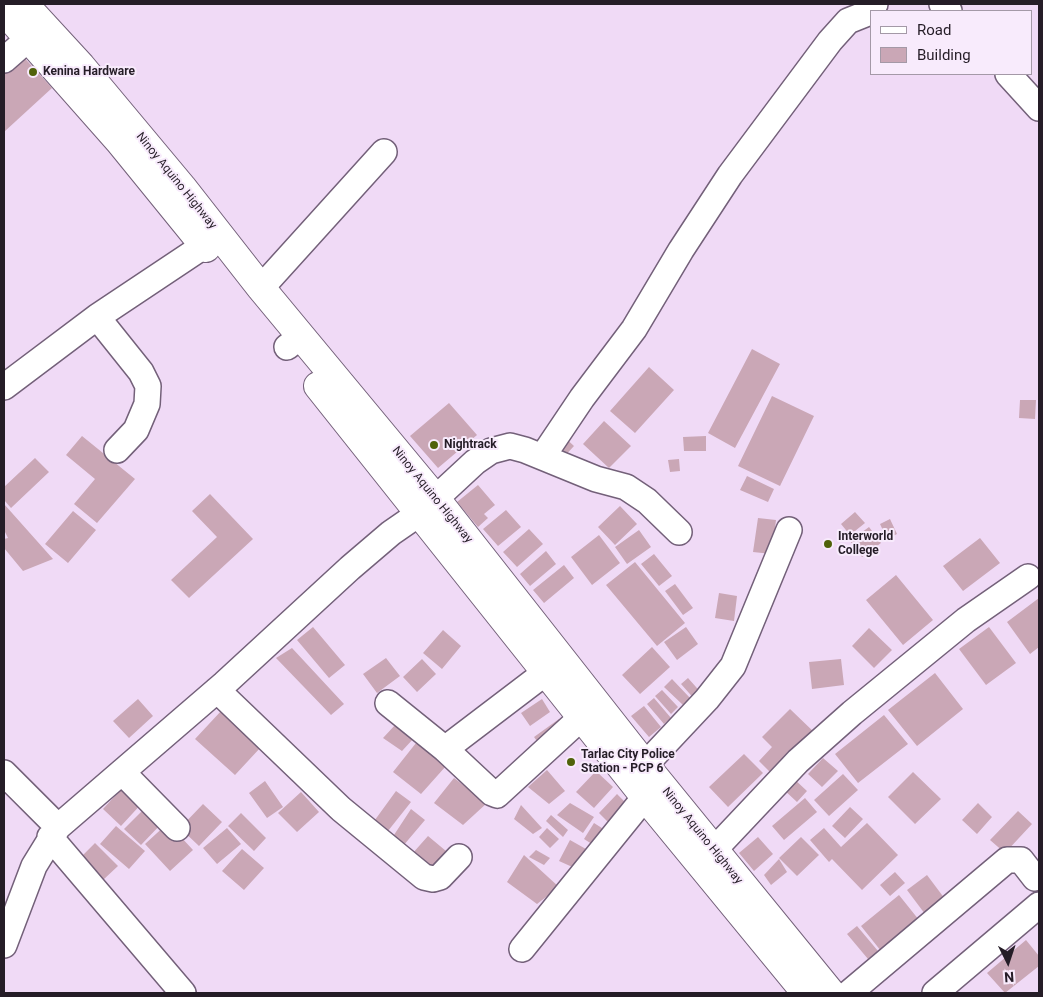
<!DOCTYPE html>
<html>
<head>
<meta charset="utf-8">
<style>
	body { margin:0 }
	#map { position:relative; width:1043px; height:997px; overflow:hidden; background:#f0daf6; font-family:Roboto,sans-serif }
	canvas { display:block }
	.frame { position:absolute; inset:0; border:5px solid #251d27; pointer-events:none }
	.legend { position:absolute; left:870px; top:10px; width:162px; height:65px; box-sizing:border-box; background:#f8ebfc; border:1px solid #a499a7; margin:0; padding:6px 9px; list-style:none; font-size:15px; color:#251d27 }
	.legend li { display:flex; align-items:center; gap:10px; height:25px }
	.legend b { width:25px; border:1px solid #a499a7 }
	.north { position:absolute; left:983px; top:937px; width:50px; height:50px; -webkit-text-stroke:4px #f8ebfc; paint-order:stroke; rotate:176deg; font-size:14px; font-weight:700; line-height:20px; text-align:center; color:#251d27 }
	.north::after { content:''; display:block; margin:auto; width:18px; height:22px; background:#251d27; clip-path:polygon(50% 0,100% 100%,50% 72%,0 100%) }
</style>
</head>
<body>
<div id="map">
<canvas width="1043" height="997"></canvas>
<div class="frame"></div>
<ul class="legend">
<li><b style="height:6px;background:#fff"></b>Road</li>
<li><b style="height:14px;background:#caa7b6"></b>Building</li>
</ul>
<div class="north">N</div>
</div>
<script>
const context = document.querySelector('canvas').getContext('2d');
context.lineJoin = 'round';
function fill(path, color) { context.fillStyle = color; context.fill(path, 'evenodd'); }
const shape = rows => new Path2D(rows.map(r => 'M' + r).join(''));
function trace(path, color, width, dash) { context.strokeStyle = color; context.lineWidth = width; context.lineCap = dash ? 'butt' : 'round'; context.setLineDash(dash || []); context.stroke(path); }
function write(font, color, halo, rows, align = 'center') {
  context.font = font + ' Roboto,sans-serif'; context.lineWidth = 4; context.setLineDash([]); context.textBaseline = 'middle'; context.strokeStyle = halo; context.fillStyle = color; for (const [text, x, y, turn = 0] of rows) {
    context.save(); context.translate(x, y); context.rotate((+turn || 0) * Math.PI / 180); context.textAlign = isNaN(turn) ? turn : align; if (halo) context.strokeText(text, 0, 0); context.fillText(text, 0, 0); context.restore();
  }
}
fill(shape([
	[19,52,52,88,4,132,4,66],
	[752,349,780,364,735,448,708,433],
	[649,367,674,390,635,433,610,411],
	[772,396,814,416,780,486,738,466],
	[1020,400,1036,400,1035,419,1019,418],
	[449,403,477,435,438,468,410,436],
	[604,421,631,446,609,468,583,444],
	[562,435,574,446,561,460,549,448],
	[82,436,135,479,97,523,74,504,95,479,66,455],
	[706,436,706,451,684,451,683,437],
	[35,458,49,472,11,508,4,500,4,487],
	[679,459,680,471,670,472,668,460],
	[747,476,774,489,768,502,740,490],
	[478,485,495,505,484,514,488,518,478,527,457,502],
	[210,494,253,539,189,598,171,580,217,537,192,511],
	[4,504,53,559,23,571,4,548,4,539,8,538,4,530],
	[620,506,637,524,615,545,598,527],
	[506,510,521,527,498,546,483,529],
	[73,511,96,530,68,563,45,544],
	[855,512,865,523,850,535,841,524],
	[758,518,776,520,772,554,753,552],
	[890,519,897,534,887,539,880,524],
	[869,527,881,543,862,557,850,541],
	[529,529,543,544,517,567,503,552],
	[639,530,651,547,627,564,615,547],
	[599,535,620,563,592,585,571,557],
	[980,538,1000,563,963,591,943,566],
	[546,551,556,564,530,586,520,574],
	[654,554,672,576,659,586,641,564],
	[635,562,685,623,657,646,606,585],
	[564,565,574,578,544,603,533,590],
	[896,575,933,620,903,645,866,600],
	[675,584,693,608,683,615,665,591],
	[719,593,737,596,734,621,715,618],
	[1039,598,1039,647,1030,654,1007,622],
	[313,627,345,665,329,678,297,640],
	[686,627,698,644,677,660,664,642],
	[989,627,1016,663,986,685,959,649],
	[869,628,892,650,874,668,852,646],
	[443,630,461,646,442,669,423,653],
	[652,647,670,667,640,694,622,675],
	[292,648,344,704,331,715,276,658],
	[386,658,400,676,377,693,363,674],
	[422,659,436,674,417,692,403,677],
	[841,659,844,685,812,689,809,662],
	[935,673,963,709,917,746,888,710],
	[688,678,704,696,697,702,681,684],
	[672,679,690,698,683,705,664,687],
	[662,690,678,707,671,714,655,696],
	[654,698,671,718,664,724,647,704],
	[138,699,153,716,129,738,113,721],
	[542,699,550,712,530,726,521,713],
	[644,706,661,727,649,737,631,716],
	[790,709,816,734,774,776,759,761,772,747,762,737],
	[222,710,261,747,235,775,195,739],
	[884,715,908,744,858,783,835,754],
	[559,719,567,731,542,748,534,737],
	[396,724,414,738,402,751,383,738],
	[416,743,446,766,421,794,393,772],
	[744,754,763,773,728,807,709,787],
	[823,758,838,771,822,787,808,774],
	[547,770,565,791,549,804,528,787],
	[596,771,613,787,594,808,576,792],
	[913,772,941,799,915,824,888,797],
	[843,774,858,790,829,816,814,800],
	[454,778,487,803,463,825,434,803],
	[793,778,807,791,797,802,783,789],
	[265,781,283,807,267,818,249,793],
	[126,784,144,801,121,826,103,809],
	[396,791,411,802,384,836,372,824],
	[301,792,319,812,297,832,278,813],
	[617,794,630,807,612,826,599,813],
	[805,798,817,812,784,840,772,826],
	[570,803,594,817,583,833,557,815],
	[978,803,992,817,977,834,962,820],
	[203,804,222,822,199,846,180,828],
	[521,805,542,828,533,834,514,819],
	[146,807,163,822,141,845,124,829],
	[850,807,863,819,845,838,832,826],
	[411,809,425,820,403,846,394,835],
	[1018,811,1032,824,1005,853,990,840],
	[241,813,266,838,254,851,228,826],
	[551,815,568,830,563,837,546,821],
	[168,823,193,850,170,871,145,844],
	[594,823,605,830,595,846,584,839],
	[867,823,898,855,862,890,832,859,829,862,810,840,824,828,841,847],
	[116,826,145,851,129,869,100,844],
	[227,828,241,844,217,864,203,848],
	[547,828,559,839,550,848,539,837],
	[428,836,452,856,431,870,412,854],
	[758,837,773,854,754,871,739,853],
	[801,837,819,855,797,876,779,858],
	[570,840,593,853,579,870,559,861],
	[95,843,118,866,103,880,81,857],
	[242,849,264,868,244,890,222,871],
	[536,850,550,858,544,865,529,857],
	[524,855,559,887,537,904,507,882],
	[779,859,787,872,771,885,764,875],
	[895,872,905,883,890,896,880,885],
	[927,875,945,899,925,914,907,890],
	[899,895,919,920,881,951,861,926],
	[857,926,878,951,868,959,847,934],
	[1026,940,1039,956,1039,966,1005,993,987,973]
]), '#caa7b6');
const minor = shape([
	[942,4,949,11],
	[4,60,28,39],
	[1008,74,1039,108],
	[261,288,384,152],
	[97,317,141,372,148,386,147,404,136,430,117,450],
	[287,347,301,336],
	[4,387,97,317,220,235],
	[543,456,582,398,634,329,681,250,730,175,830,41,848,21,868,13,875,4],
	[217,690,341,809,424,877,433,879,440,877,459,857],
	[388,703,445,749,492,793,497,795,582,717],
	[445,749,562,660],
	[122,772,177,828],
	[4,773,58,827,224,684,350,568,391,533,420,513,475,462,491,451,510,446,525,450,596,479,626,487,647,501,679,532],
	[631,780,707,699,733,666,789,530],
	[50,837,183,993],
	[714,850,798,761,852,713,966,620,1028,577],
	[4,945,34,866,58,827],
	[522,949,645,797],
	[849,993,1007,860,1021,860,1035,878],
	[935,993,1039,905]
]);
const major = shape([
	[24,4,81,66,182,187,261,288,436,499,645,765,831,993],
	[4,11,119,141,206,248],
	[318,386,645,797,806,993]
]);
trace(minor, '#736079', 28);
trace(major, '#736079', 30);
trace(minor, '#fff', 25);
trace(major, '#fff', 28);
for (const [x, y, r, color] of [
	[33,72,5,"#50620a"],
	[434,445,5,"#50620a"],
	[828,544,5,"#50620a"],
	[571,762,5,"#50620a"]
]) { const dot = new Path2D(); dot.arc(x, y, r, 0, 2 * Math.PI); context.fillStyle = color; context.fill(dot); trace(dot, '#f8ebfc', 2); }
write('bold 12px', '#251d27', '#f8ebfc', [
	["Kenina Hardware",43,72],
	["Nightrack",444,445],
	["Interworld",838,537],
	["College",838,551],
	["Tarlac City Police",581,755],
	["Station - PCP 6",581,769]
], 'left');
write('12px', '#251d27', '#f8ebfc', [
	["Ninoy Aquino Highway",176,181,51],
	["Ninoy Aquino Highway",432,495,51],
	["Ninoy Aquino Highway",702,836,51]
]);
</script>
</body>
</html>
